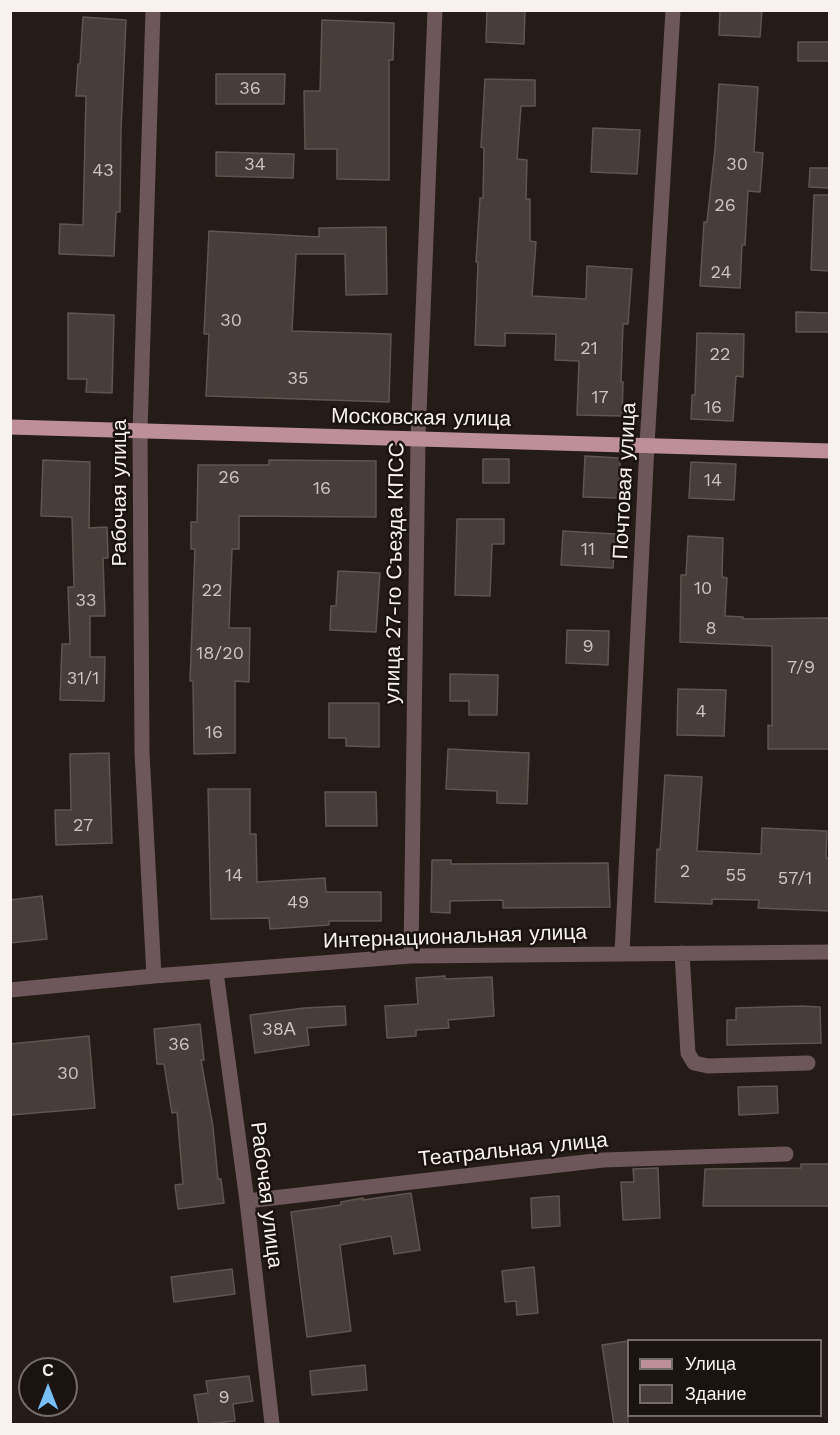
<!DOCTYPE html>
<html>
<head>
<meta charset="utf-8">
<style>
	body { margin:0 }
	#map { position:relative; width:840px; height:1435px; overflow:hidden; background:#251c18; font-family:"Work Sans",sans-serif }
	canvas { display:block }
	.frame { position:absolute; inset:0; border:12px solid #f8f1ee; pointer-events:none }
	.legend { position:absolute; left:627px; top:1339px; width:195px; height:78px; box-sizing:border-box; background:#1b130f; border:2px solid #736c68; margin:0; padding:8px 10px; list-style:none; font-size:18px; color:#f8f1ee }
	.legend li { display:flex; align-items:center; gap:12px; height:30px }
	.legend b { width:30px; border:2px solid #736c68 }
	.north { position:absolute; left:18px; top:1357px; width:60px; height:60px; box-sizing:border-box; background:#1b130f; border:2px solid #736c68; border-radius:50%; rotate:0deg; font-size:16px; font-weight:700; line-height:24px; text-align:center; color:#f8f1ee }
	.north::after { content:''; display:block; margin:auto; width:21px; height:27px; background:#77bff7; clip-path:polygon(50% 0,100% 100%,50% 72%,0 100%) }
</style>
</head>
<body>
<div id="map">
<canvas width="840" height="1435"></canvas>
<div class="frame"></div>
<ul class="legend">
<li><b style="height:8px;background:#bd8f98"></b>Улица</li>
<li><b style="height:16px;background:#473d39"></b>Здание</li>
</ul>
<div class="north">С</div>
</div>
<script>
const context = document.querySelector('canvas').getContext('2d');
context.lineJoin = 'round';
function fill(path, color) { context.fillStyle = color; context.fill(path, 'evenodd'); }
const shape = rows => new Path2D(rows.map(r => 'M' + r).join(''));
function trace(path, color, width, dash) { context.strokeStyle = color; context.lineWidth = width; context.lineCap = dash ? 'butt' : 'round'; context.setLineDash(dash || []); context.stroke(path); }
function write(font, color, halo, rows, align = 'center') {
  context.font = font + ' "Work Sans",sans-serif'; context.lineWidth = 5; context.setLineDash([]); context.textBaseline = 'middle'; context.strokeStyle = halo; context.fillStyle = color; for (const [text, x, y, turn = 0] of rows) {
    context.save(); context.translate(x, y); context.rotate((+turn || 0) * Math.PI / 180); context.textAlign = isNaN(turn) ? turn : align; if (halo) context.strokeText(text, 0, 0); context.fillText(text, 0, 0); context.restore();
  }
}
const building = shape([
	[487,10,525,10,524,44,486,42,487,10],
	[720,10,762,10,760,37,719,35,720,10],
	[83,17,126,20,121,130,120,212,116,212,114,256,59,254,60,224,83,225,86,96,76,96,78,64,80,64,83,17],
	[322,20,394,23,393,60,389,60,389,180,337,179,337,149,305,149,304,91,320,91,322,20],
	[798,42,830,42,830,61,798,61,798,42],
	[216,74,285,74,284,104,216,104,216,74],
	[485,79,535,80,535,106,521,106,517,159,527,160,526,199,530,199,530,241,536,242,532,296,586,299,587,266,632,269,628,324,623,324,621,382,623,382,622,416,577,415,579,361,555,360,556,334,505,333,505,346,475,345,478,262,476,262,480,198,483,198,484,148,481,147,485,79],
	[719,84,758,87,754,152,763,153,760,192,748,191,745,245,742,245,740,288,700,286,704,222,707,222,715,149,719,84],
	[593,128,640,130,637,174,591,172,593,128],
	[216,152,294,154,293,178,216,176,216,152],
	[810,168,830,168,830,188,809,187,810,168],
	[814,195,830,195,830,271,811,270,814,195],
	[386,227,387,294,346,295,345,254,296,254,292,331,391,334,389,402,206,396,209,334,204,334,209,231,319,237,319,228,386,227],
	[796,312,830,313,830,332,796,332,796,312],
	[68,313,114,315,112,393,86,392,87,379,68,379,68,313],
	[697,333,744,334,743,377,736,376,733,421,691,419,692,395,695,395,697,333],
	[585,456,620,458,619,498,583,497,585,456],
	[483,459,509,459,509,483,483,483,483,459],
	[43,460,90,462,89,528,107,527,108,558,103,558,105,616,90,616,90,657,105,657,104,701,60,700,62,644,70,644,68,587,74,587,72,517,41,516,43,460],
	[269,460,376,461,376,517,239,516,239,549,232,549,229,628,250,628,249,682,235,681,235,753,194,754,193,681,190,681,195,549,191,549,191,522,197,522,198,465,269,465,269,460],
	[691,462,736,464,734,500,689,498,691,462],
	[457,519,504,519,504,544,492,544,490,596,455,595,457,519],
	[563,531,615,534,613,568,561,565,563,531],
	[688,536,723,538,722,577,727,578,725,616,743,617,743,619,830,618,830,749,768,749,768,725,772,726,772,646,680,642,681,575,686,575,688,536],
	[338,571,380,573,376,632,330,630,331,606,336,606,338,571],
	[567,630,609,631,608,665,566,663,567,630],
	[450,674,498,675,497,715,469,715,469,701,450,701,450,674],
	[678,689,726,690,724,736,677,735,678,689],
	[329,703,379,703,379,747,346,746,346,738,329,738,329,703],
	[448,749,529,753,527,804,497,803,497,791,446,789,448,749],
	[109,753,112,843,56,845,55,810,71,810,70,754,109,753],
	[665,775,702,777,697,851,761,854,762,828,827,831,826,858,830,858,830,911,758,908,759,900,712,899,712,904,655,902,657,849,660,850,665,775],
	[208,789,250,789,250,834,256,834,257,882,325,878,326,892,381,892,381,921,329,921,329,925,270,929,269,918,211,919,208,789],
	[325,792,376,792,377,826,326,826,325,792],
	[432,860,451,860,451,864,608,863,610,907,503,908,503,900,450,901,450,913,431,912,432,860],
	[42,896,47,939,10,943,10,900,42,896],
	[445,976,445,979,492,977,494,1016,448,1020,449,1028,416,1030,416,1036,387,1038,385,1006,418,1004,416,978,445,976],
	[345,1006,346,1025,307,1028,309,1045,255,1053,250,1015,304,1008,345,1006],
	[800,1006,820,1007,821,1043,727,1045,727,1020,736,1020,736,1008,800,1006],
	[200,1024,204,1060,201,1060,213,1127,218,1179,221,1179,224,1203,178,1209,175,1185,183,1184,177,1112,172,1113,164,1064,157,1064,154,1029,200,1024],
	[89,1036,95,1108,10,1115,10,1044,89,1036],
	[777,1086,778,1113,739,1115,738,1087,777,1086],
	[801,1164,830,1164,830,1206,703,1206,705,1169,801,1168,801,1164],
	[658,1168,660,1218,623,1220,621,1182,634,1182,633,1169,658,1168],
	[411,1193,420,1250,394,1254,391,1236,340,1245,351,1331,307,1337,291,1212,341,1205,341,1202,363,1198,363,1200,411,1193],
	[559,1196,560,1226,532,1228,531,1198,559,1196],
	[534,1267,538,1313,517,1315,516,1301,505,1302,502,1271,534,1267],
	[232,1269,235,1294,174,1302,171,1277,232,1269],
	[628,1341,628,1425,614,1425,602,1345,628,1341],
	[365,1365,367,1390,312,1395,310,1371,365,1365],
	[249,1376,253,1401,233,1404,235,1421,199,1425,194,1395,208,1393,206,1381,249,1376]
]);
fill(building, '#473d39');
trace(building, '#605550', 1.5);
trace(shape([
	[153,10,140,431,142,753,154,976],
	[622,953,647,445,673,10],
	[682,953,688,1053,694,1063,708,1066,808,1063],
	[411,956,418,439,435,10],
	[216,972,247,1201,272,1424],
	[10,990,154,976,411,956,830,952],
	[247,1201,603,1160,786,1154]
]), '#6d575a', 15);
trace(shape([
	[10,427,830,451]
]), '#bd8f98', 15);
write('18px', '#ccc4c1', null, [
	["36",250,89],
	["34",255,165],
	["30",737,165],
	["43",103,171],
	["26",725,206],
	["24",721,273],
	["30",231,321],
	["21",589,349],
	["22",720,355],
	["35",298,379],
	["17",600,398],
	["16",713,408],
	["26",229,478],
	["14",713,481],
	["16",322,489],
	["11",588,550],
	["10",703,589],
	["22",212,591],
	["33",86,601],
	["8",711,629],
	["9",588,647],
	["18/20",220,654],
	["7/9",801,668],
	["31/1",83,679],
	["4",701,712],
	["16",214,733],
	["27",83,826],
	["2",685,872],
	["14",234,876],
	["55",736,876],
	["57/1",795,879],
	["49",298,903],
	["38А",279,1030],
	["36",179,1045],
	["30",68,1074],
	["9",224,1398]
]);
write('21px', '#f8f1ee', '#1b130f', [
	["Московская улица",421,418,1],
	["Почтовая улица",625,481,-87],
	["Рабочая улица",120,493,-90],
	["улица 27-го Съезда КПСС",395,573,-89],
	["Интернациональная улица",455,937,-2],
	["Театральная улица",513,1150,-6],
	["Рабочая улица",266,1195,83]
]);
</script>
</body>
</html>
